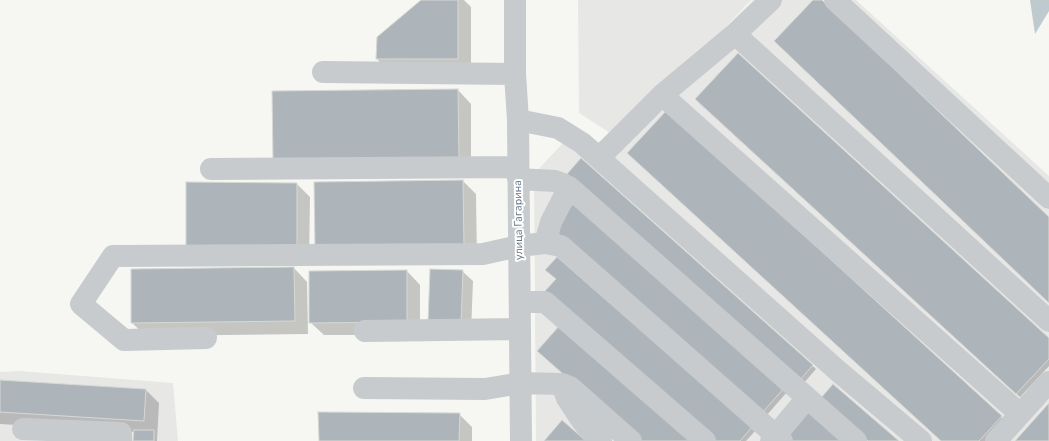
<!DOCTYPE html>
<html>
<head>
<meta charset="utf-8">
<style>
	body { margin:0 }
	canvas { display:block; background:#f6f6f2 }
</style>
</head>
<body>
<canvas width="1049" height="441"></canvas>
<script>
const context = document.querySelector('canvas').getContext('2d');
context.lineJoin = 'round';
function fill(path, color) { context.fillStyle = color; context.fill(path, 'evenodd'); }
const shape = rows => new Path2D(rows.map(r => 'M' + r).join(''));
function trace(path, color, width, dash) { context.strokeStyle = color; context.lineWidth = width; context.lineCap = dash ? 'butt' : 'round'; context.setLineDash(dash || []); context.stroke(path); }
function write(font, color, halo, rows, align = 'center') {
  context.font = font + ' "Nunito Sans",sans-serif'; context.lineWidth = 4; context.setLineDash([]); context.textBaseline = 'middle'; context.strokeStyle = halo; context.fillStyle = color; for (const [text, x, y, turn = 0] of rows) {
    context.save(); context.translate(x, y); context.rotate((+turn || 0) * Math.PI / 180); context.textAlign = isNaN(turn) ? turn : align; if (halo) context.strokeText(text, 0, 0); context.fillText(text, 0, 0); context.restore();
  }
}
fill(shape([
	[578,0,751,0,720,33,753,0,856,0,1049,176,1049,441,536,441,534,174,575,130,593,142,611,141,615,136,579,113],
	[19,371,173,383,178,441,0,441,0,372]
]), '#e7e8e6');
fill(shape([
	[1030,0,1049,0,1049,11,1035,34]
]), '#bfcacf');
fill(shape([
	[422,0,464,0,471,7,471,72,390,72,377,59],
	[458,90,471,104,471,171,287,173],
	[699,103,1049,340,1049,366,1020,397],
	[582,159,816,369,803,384],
	[463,181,476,194,477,261,330,263],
	[297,184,310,197,309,261,200,260],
	[557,232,787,392,766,416],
	[294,268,307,282,308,334,146,336,132,323],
	[407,271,420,285,420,335,324,335,310,322],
	[462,271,473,281,471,333,429,321],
	[549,296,755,431,746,441,716,441],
	[0,381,146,390,159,403,157,441,134,441,135,432,0,424],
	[459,414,472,427,472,441,320,441],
	[1001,417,1004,420,985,441,943,441]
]), '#0003');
const building = shape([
	[421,0,458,0,458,59,376,59,377,37,421,0],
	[813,0,822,0,1049,217,1049,303,774,41,813,0],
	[738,53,1049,338,1049,359,1016,394,695,99,738,53],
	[458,89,459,158,273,160,272,91,458,89],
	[667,110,1002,416,979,441,941,441,627,153,667,110],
	[581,158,813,365,799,381,567,174,581,158],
	[463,180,464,248,315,250,314,182,463,180],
	[186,182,297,183,297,248,186,247,186,182],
	[574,203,784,388,762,413,552,228,574,203],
	[557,257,752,427,740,441,715,441,544,292,556,279,545,270,557,257],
	[294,267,295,321,131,323,131,269,294,267],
	[430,269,463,270,461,323,428,322,430,269],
	[407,270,407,322,309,323,309,271,407,270],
	[560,325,690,441,639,441,537,351,560,325],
	[0,380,146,389,144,421,0,412,0,380],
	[833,384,899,441,868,441,820,399,833,384],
	[1049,403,1049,441,1015,441,1049,403],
	[809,410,845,441,793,441,787,435,809,410],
	[318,412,460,413,459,441,319,441,318,412],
	[562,420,586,441,544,441,562,420],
	[134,430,154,430,154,441,133,441,134,430]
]);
fill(building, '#adb5bb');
trace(building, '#d7d8d5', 1);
trace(shape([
	[515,0,515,74,518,120,521,441],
	[835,0,1049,198],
	[735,34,771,0],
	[323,72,515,74],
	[662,95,1020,414],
	[518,120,558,128,582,143,838,371,921,441],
	[599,158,662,95,735,34,1049,321],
	[211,169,518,167],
	[518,179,555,181,563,184,569,187,856,441],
	[545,243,551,222,569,187],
	[520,302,545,302,705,441],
	[365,331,520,329],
	[206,338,124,340,81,304,113,256,483,254,519,246,545,243,561,246,782,441],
	[563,387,567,398,580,418,589,430,601,441],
	[364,388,485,389,521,383,562,384,570,387,631,441],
	[23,429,121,433,121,441],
	[771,441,807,398],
	[996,441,1049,382]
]), '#c8cbce', 22);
write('11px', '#627486', '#fff', [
	["улица Гагарина",519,220,-91]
]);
</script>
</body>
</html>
